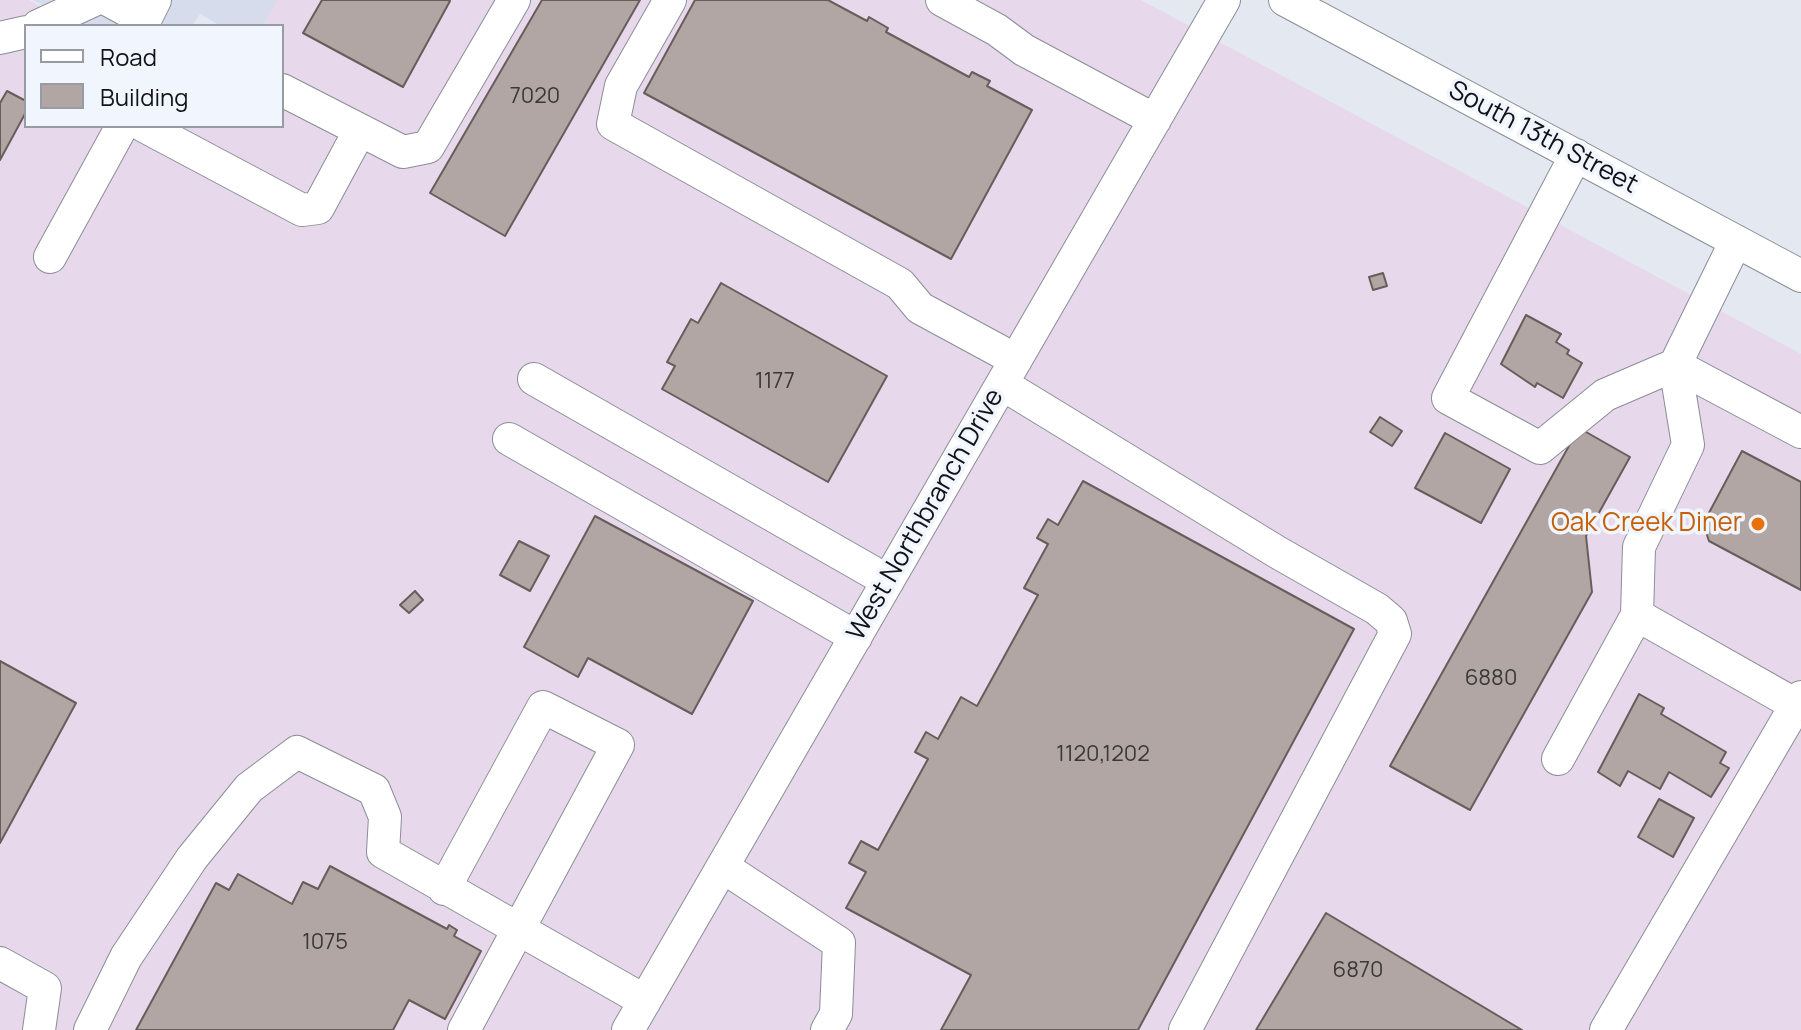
<!DOCTYPE html>
<html>
<head>
<meta charset="utf-8">
<style>
	body { margin:0 }
	#map { position:relative; width:1801px; height:1030px; overflow:hidden; background:#e4e8f1; font-family:Manrope,sans-serif }
	canvas { display:block }
	.legend { position:absolute; left:24px; top:24px; width:260px; height:104px; box-sizing:border-box; background:#f1f5fe; border:2px solid #989ba1; margin:0; padding:10px 14px; list-style:none; font-size:24px; color:#121316 }
	.legend li { display:flex; align-items:center; gap:16px; height:40px }
	.legend b { width:40px; border:2px solid #989ba1 }
</style>
</head>
<body>
<div id="map">
<canvas width="1801" height="1030"></canvas>
<ul class="legend">
<li><b style="height:10px;background:#fff"></b>Road</li>
<li><b style="height:22px;background:#b1a6a3"></b>Building</li>
</ul>
</div>
<script>
const context = document.querySelector('canvas').getContext('2d');
context.lineJoin = 'round';
function fill(path, color) { context.fillStyle = color; context.fill(path, 'evenodd'); }
const shape = rows => new Path2D(rows.map(r => 'M' + r).join(''));
function trace(path, color, width, dash) { context.strokeStyle = color; context.lineWidth = width; context.lineCap = dash ? 'butt' : 'round'; context.setLineDash(dash || []); context.stroke(path); }
function write(font, color, halo, rows, align = 'center') {
  context.font = font + ' Manrope,sans-serif'; context.lineWidth = 7; context.setLineDash([]); context.textBaseline = 'middle'; context.strokeStyle = halo; context.fillStyle = color; for (const [text, x, y, turn = 0] of rows) {
    context.save(); context.translate(x, y); context.rotate((+turn || 0) * Math.PI / 180); context.textAlign = isNaN(turn) ? turn : align; if (halo) context.strokeText(text, 0, 0); context.fillText(text, 0, 0); context.restore();
  }
}
fill(shape([
	[33,0,278,0,263,26,221,26,200,14,192,26,82,26]
]), '#d6dcec');
fill(shape([
	[0,0,29,0,77,26,26,26,26,126,282,126,282,26,263,26,278,0,1141,0,1801,354,1801,1030,0,1030]
]), '#e7d8eb');
const building = shape([
	[322,0,448,0,450,1,403,87,303,33,322,0],
	[542,0,640,0,505,236,430,193,542,0],
	[695,0,828,0,867,21,869,17,888,28,886,32,969,77,972,72,990,81,987,86,1032,110,951,259,644,93,695,0],
	[7,91,26,101,26,112,0,160,0,103,7,91],
	[1383,273,1387,286,1373,290,1369,277,1383,273],
	[721,283,887,376,828,482,662,389,675,366,667,362,691,319,698,323,721,283],
	[1526,315,1561,334,1556,342,1569,350,1567,354,1582,363,1563,398,1537,383,1535,387,1501,364,1526,315],
	[1380,417,1402,431,1392,446,1370,432,1380,417],
	[1579,428,1630,457,1586,536,1592,592,1470,810,1390,766,1579,428],
	[1445,433,1510,469,1481,523,1415,488,1445,433],
	[1742,451,1801,482,1801,590,1709,541,1703,524,1742,451],
	[1083,481,1354,629,1138,1030,941,1030,971,975,846,908,866,872,849,863,861,841,878,850,928,759,915,752,926,732,938,739,961,697,977,706,1038,595,1024,588,1048,544,1037,538,1048,519,1058,525,1083,481],
	[595,516,753,601,692,714,588,658,578,677,524,647,595,516],
	[519,541,549,556,530,591,500,575,519,541],
	[415,591,423,600,409,613,400,605,415,591],
	[0,661,76,703,0,843,0,661],
	[1639,694,1664,708,1661,714,1726,752,1720,763,1729,768,1711,797,1669,772,1660,789,1628,771,1620,786,1598,772,1639,694],
	[1659,799,1694,818,1673,857,1638,837,1659,799],
	[330,866,447,929,449,925,457,930,454,936,481,951,445,1019,409,1000,393,1030,136,1030,216,883,229,890,238,874,292,904,303,882,318,889,330,866],
	[1326,913,1522,1030,1256,1030,1326,913]
]);
fill(building, '#b1a6a3');
trace(building, '#675e5b', 2);
const minor = shape([
	[108,0,145,20,155,0],
	[670,0,621,86,613,124,900,284,920,308,1016,360],
	[942,0,997,30,1024,50,1155,120],
	[1285,0,1801,276],
	[38,26,94,0],
	[0,38,26,32],
	[282,90,403,152,428,147,514,0],
	[144,126,302,210,318,208,360,130],
	[1576,155,1448,398,1540,448,1605,395,1675,365,1801,432],
	[50,257,122,126],
	[534,379,888,581],
	[1002,384,1277,552,1377,609,1391,621,1395,634,1185,1030],
	[509,439,856,637],
	[1637,615,1796,705,1801,697],
	[1558,759,1637,615,1639,547,1688,445,1675,365,1736,241],
	[723,867,839,943,836,1014,827,1030],
	[444,889,543,707,618,745,464,1030],
	[0,963,45,988,39,1030],
	[90,1030,126,957,192,858,249,788,297,752,374,790,385,817,383,852,645,1001],
	[628,1030,1224,0],
	[1606,1030,1796,705]
]);
trace(minor, '#8a8e96', 34);
trace(minor, '#fff', 32);
for (const [x, y, r, color] of [
	[1758,524,8,"#e8710a"]
]) { const dot = new Path2D(); dot.arc(x, y, r, 0, 2 * Math.PI); context.fillStyle = color; context.fill(dot); trace(dot, '#f1f5fe', 3); }
write('22px', '#3a3839', null, [
	["7020",535,97],
	["1177",775,382],
	["6880",1491,679],
	["1120,1202",1103,755],
	["1075",325,943],
	["6870",1358,971]
]);
write('26px', '#121316', '#f1f5fe', [
	["South 13th Street",1543,138,28],
	["West Northbranch Drive",926,515,-60]
]);
write('26px', '#c56008', '#f1f5fe', [
	["Oak Creek Diner",1742,524]
], 'right');
</script>
</body>
</html>
